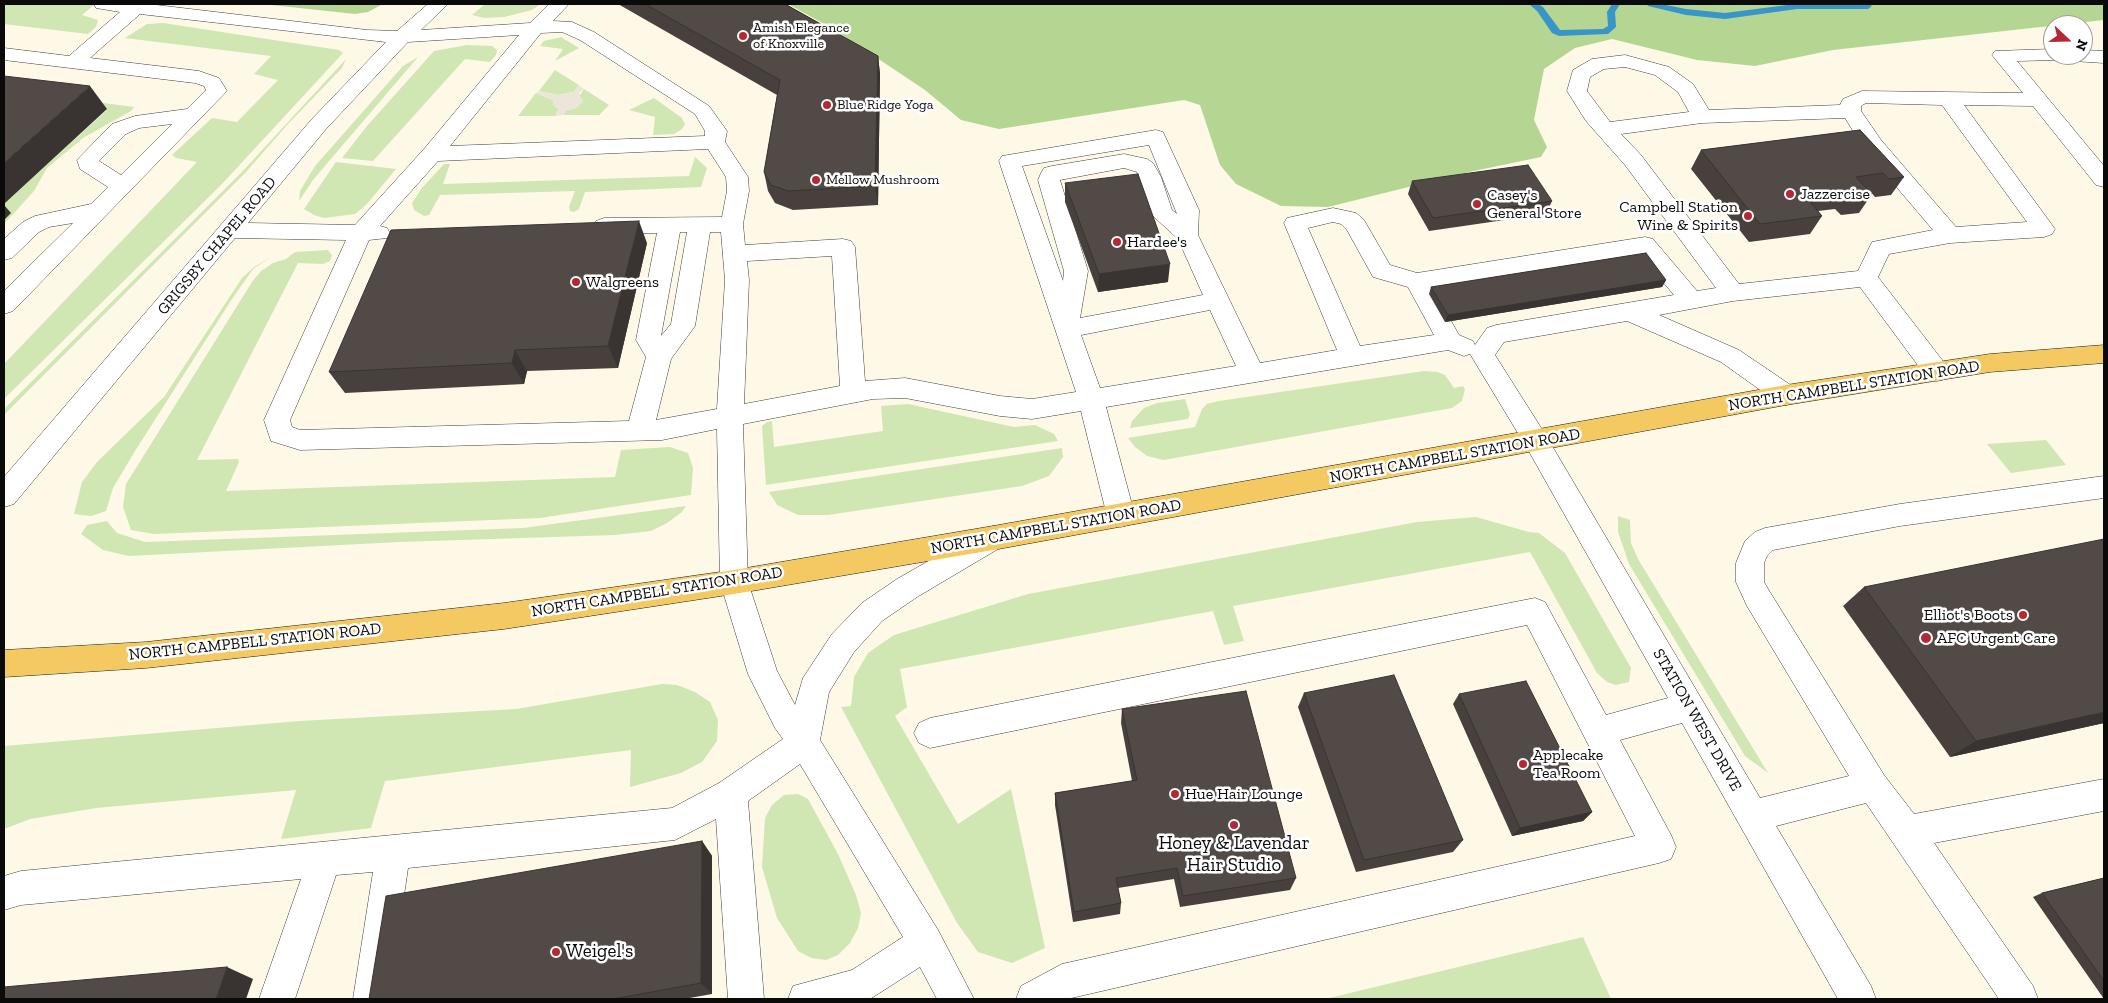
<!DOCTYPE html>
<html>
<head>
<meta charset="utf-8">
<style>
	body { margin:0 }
	#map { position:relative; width:2108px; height:1003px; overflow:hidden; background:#fef9e7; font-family:"Zilla Slab",serif }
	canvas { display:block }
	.frame { position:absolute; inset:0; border:5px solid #0a0a0a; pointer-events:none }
	.north { position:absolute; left:2043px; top:15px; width:50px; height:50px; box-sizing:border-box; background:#fff; border:1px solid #9d9d9d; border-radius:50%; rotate:111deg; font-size:14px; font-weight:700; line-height:20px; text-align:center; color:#0a0a0a }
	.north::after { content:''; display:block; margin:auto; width:18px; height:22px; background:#b42835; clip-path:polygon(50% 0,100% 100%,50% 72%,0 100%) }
</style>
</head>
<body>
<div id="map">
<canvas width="2108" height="1003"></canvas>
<div class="frame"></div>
<div class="north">N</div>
</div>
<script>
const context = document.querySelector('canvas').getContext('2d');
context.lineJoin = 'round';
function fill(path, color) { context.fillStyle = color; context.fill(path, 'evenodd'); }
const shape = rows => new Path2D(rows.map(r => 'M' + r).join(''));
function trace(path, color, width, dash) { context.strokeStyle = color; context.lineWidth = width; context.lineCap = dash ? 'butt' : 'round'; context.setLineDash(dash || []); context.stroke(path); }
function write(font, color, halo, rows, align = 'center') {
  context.font = font + ' "Zilla Slab",serif'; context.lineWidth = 5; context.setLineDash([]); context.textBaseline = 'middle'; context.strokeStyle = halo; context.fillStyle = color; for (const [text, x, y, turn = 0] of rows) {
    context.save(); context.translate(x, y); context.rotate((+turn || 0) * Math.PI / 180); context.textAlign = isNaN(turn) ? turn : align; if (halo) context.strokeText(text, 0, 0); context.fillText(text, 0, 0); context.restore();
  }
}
fill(shape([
	[4,4,95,4,82,15,98,20,96,27,88,34,4,24],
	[485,4,533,4,539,5,532,10,504,17,484,18,472,15],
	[163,23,339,50,343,53,222,184,4,399,4,364,197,162,176,158,172,155,212,118,237,122,278,80,254,74,271,56,125,38,147,24],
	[561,37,579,48,555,61,563,49,540,46,544,41],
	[467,45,492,46,497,50,496,55,490,62,465,59,373,161,342,158,367,126,434,51],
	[418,57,313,180,299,201,300,191,315,166,403,66],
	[346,59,342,68,288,124,246,172,4,415,4,409,241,173],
	[555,70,579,85,573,92,558,95,539,91],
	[584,89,609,105,599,115,563,115,566,110,570,110],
	[4,90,134,107,131,111,83,138,47,168,34,191,4,224,4,204,107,110],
	[536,93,553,100,553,105,559,109,555,116,518,116],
	[654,98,682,118,685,124,682,129,674,134,653,135,655,117,629,110],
	[695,157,707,168,701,187,585,192,579,209,574,212,570,211,569,207,575,191,440,195,429,215,424,216,414,210,412,203,422,188,444,164,450,164,443,184,689,176],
	[336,162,396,169,367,204,355,214,324,218,314,215,304,209],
	[328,250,332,255,330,261,323,264,298,263,197,460,238,459,239,462,226,491,615,477,621,450,670,447,688,453,693,468,691,495,540,518,154,534,131,530,123,507,126,484,252,282,261,271,273,263,286,259,295,252],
	[271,257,253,269,232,299,135,451,113,488,106,511,91,516,74,514,82,482,97,462,164,397,242,278,254,267],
	[1424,371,1437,372,1445,375,1454,388,1463,386,1465,389,1462,401,1452,408,1164,460,1147,456,1135,447,1128,438,1195,427,1202,409,1207,404,1219,401],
	[1185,399,1190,414,1188,419,1130,428,1132,421,1144,408,1157,403],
	[908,404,1014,427,1035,425,1054,434,1058,441,766,485,762,426,767,422,772,421,774,447,883,431,881,406],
	[2046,440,2066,465,2011,473,1987,444],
	[1062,448,1063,457,1049,476,1022,486,828,515,798,515,777,505,769,492],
	[686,506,682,512,667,523,651,531,615,535,399,542,129,556,103,550,81,534,87,525,107,521,117,533,145,542,523,528],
	[1618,516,1630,520,1631,543,1638,559,1768,773,1745,756,1629,564,1618,532],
	[1476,517,1529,532,1539,533,1565,553,1631,668,1629,682,1616,685,1607,682,1597,673,1530,552,1233,606,1244,641,1224,645,1213,611,900,669,907,707,895,716,958,824,1011,789,1045,948,1012,963,978,952,957,923,841,707,851,706,854,677,868,653,894,635,1028,594,1417,522],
	[662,684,677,685,695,692,710,702,718,720,717,741,702,762,681,773,630,787,631,750,385,781,371,828,281,839,296,790,96,808,30,819,4,829,4,746,300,721,516,709],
	[798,794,808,799,838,854,856,895,861,913,858,928,850,943,838,955,826,960,811,958,798,951,777,918,762,867,765,818,772,805,784,795],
	[1583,937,1611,999,1325,999]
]), '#d0e6b3');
fill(shape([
	[262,4,383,4,368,12,355,14],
	[788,4,2104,4,2104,20,1833,50,1755,66,1697,60,1612,39,1575,48,1544,69,1534,120,1547,147,1541,157,1469,172,1328,207,1281,206,1236,184,1220,165,1200,105,1184,100,999,129,961,120,925,90,835,30]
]), '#b5d693');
fill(shape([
	[579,85,584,89,579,93,583,102,575,109,566,110,563,115,555,116,559,110,553,105,553,100,536,93,539,91,558,95,573,92]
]), '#ece6d9');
fill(shape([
	[1529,4,1538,4,1543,7,1560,30,1603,29,1608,26,1607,12,1612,4,1620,4,1615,12,1616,27,1608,34,1559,36,1552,33,1537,11,1529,4],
	[1647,4,1661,4,1686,9,1725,13,1795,4,1869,4,1872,6,1868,9,1797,9,1725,19,1686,15,1648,6,1647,4]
]), '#3895c8');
const minor = shape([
	[94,4,148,4,367,30,397,31,428,4,448,4,421,30,530,23,549,4,569,4,553,21,572,22,594,32,709,106,727,131,725,142,748,177,749,191,743,224,745,245,843,239,851,241,855,247,865,381,905,378,1000,396,1032,399,1076,392,999,161,1002,156,1156,130,1163,132,1199,210,1198,235,1260,363,1337,350,1284,223,1287,218,1333,208,1356,213,1364,220,1390,265,1417,273,1645,237,1653,239,1697,291,1716,288,1625,165,1586,121,1567,91,1573,70,1592,59,1625,55,1669,67,1693,84,1709,110,1840,105,1843,99,1862,91,2023,93,1992,55,1995,51,2053,49,2053,55,2083,55,2083,50,2104,51,2104,63,2058,60,2017,61,2104,166,2104,187,2096,185,2033,106,1964,105,2055,229,2052,234,2044,237,1950,243,1889,254,1878,277,1946,365,1950,372,1946,379,1937,381,1928,379,1860,287,1733,301,1659,315,1739,350,1795,388,1799,395,1795,402,1786,405,1777,402,1721,362,1627,321,1504,342,1495,355,1545,434,1760,798,1849,776,1747,606,1736,582,1736,563,1745,541,1755,532,1765,528,1900,504,2104,476,2104,498,1900,526,1773,550,1767,556,1764,563,1764,582,1768,589,1884,775,1914,814,2104,779,2104,811,1934,843,2033,986,2038,999,1999,999,1866,803,1776,826,1871,986,1876,999,1838,999,1682,723,1620,740,1671,835,1676,847,1671,859,1659,863,1067,999,1016,999,1021,986,1062,964,1635,836,1527,625,930,748,919,743,914,733,919,723,930,718,1535,598,1545,602,1606,715,1668,698,1527,448,1470,354,1464,356,1448,350,1106,407,1135,516,1131,524,1121,527,1111,524,1107,516,1081,411,1032,419,1000,416,905,398,873,399,743,424,748,582,777,671,795,705,803,678,832,634,862,603,897,579,983,530,993,526,1003,530,1007,538,1003,546,917,597,882,621,854,652,829,692,820,740,938,930,974,999,937,999,920,967,870,999,788,999,793,986,852,970,903,937,800,764,748,801,764,999,728,999,716,819,675,840,408,868,389,999,353,999,373,872,336,875,295,999,259,999,301,879,21,905,4,910,4,876,21,871,672,808,719,783,783,739,775,728,748,674,720,582,717,429,662,440,300,450,271,441,264,420,346,240,235,238,14,504,4,507,4,477,312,119,386,42,140,14,90,58,199,71,219,78,227,91,13,311,4,314,4,291,73,223,49,227,39,232,12,258,4,260,4,239,23,222,35,216,91,204,108,187,80,169,77,160,112,124,135,116,187,109,206,90,204,86,195,83,4,60,4,48,69,56,120,12,96,8,94,4],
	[562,32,580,40,695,114,705,131,705,136,450,146,541,33,562,32],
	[519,35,424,149,355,225,248,223,326,129,408,42,519,35],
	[1625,67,1655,75,1678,92,1689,112,1610,122,1587,91,1590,77,1604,69,1625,67],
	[1866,103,1942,105,2027,222,1956,227,1881,140,1861,111,1861,106,1866,103],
	[1845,118,1865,150,1933,230,1872,242,1858,271,1739,284,1641,155,1621,134,1702,123,1845,118],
	[172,124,121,175,99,161,126,134,139,128,172,124],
	[1149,145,1177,214,1172,210,1161,177,1153,163,1147,159,1124,154,1052,166,1044,168,1041,173,1038,180,1064,271,1063,281,1022,166,1149,145],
	[708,149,726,177,727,191,722,217,604,218,596,221,593,226,596,231,604,234,657,233,636,340,646,357,629,421,300,430,292,427,290,420,369,240,387,238,390,233,387,228,380,226,438,161,708,149],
	[1124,168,1137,172,1151,214,1178,239,1203,295,1080,318,1088,271,1060,180,1124,168],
	[1333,222,1341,224,1347,230,1373,277,1408,287,1434,335,1360,346,1308,228,1333,222],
	[680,232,687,232,671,324,661,336,680,232],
	[710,232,721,232,725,280,717,409,656,420,671,359,695,326,710,232],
	[1639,254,1674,295,1496,325,1487,328,1475,345,1473,341,1459,335,1432,287,1639,254],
	[832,256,840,386,744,404,749,280,747,261,832,256],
	[1210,310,1236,366,1100,388,1081,335,1210,310]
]);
const major = shape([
	[2104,345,2104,363,1990,372,1786,405,993,550,734,594,504,629,146,668,4,677,4,650,146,642,504,603,734,570,993,526,1786,385,1990,354,2104,345]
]);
trace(minor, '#3d3d3d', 1);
trace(major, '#1b1b1b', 1);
fill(minor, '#fff');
fill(major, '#f4c962');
fill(shape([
	[618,4,785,4,878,56,880,74,878,205,793,210,775,203,768,191,764,172,777,95],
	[1860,130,1904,177,1891,195,1875,197,1870,191,1869,192,1872,194,1859,213,1841,215,1835,209,1818,211,1822,216,1810,234,1749,242,1691,169,1701,150],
	[1412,181,1552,201,1546,214,1429,231,1408,194],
	[1065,183,1168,282,1098,292,1065,202],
	[647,243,618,368,527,371,524,384,345,393,329,372],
	[1666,280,1662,287,1445,322,1429,294,1431,287],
	[1864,587,2104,723,1950,757,1843,606],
	[1304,693,1463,840,1453,852,1356,872,1298,707],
	[1459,694,1592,812,1583,821,1512,836,1453,704],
	[1122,709,1296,878,1290,890,1180,907,1174,879,1118,888,1121,903,1120,914,1073,922,1055,805,1055,793,1132,781,1121,723],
	[702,841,712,856,712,994,684,999,369,999],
	[2104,878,2104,999,2033,897,2042,893]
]), '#47403d');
fill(shape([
	[878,56,880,74,878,205,875,186],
	[90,86,107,109,4,204,4,163],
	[4,205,11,213,4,220],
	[639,221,647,243,618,368,608,346],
	[1170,264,1168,282,1098,292,1099,274],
	[1666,280,1662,287,1445,322,1448,315],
	[515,350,527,371,524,384,512,363],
	[2104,712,2104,723,1950,757,1976,741],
	[1592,812,1583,821,1512,836,1520,828],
	[702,841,712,856,712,994,701,983],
	[227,967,253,979,246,999,216,999]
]), '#393432');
const building = shape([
	[645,4,785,4,878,56,875,186,788,191,771,185,764,172,780,80,645,4],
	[4,76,90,86,4,163,4,76],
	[1860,130,1904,177,1889,179,1883,173,1856,177,1872,194,1853,197,1847,190,1805,196,1822,216,1760,224,1701,150,1860,130],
	[1528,165,1552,201,1433,218,1412,181,1528,165],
	[1138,174,1170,264,1099,274,1065,183,1138,174],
	[639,221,608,346,515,350,512,363,329,372,391,230,639,221],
	[1646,253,1666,280,1448,315,1431,287,1646,253],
	[2104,539,2104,712,1976,741,1864,587,2104,539],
	[1394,675,1463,840,1364,860,1304,693,1394,675],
	[1526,681,1592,812,1520,828,1459,694,1526,681],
	[1246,691,1296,878,1183,896,1177,868,1116,878,1121,903,1074,912,1055,793,1137,780,1122,709,1246,691],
	[702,841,701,983,613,999,369,999,386,896,702,841],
	[2104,878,2104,981,2042,893,2104,878],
	[227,967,216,999,4,999,4,987,227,967]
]);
fill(building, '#524a47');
trace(building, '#393432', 1);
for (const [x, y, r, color] of [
	[743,36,5,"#b42835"],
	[827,105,5,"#b42835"],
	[816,180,5,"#b42835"],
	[1790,194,5,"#b42835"],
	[1477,204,5,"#b42835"],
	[1748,216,5,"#b42835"],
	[1117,242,5,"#b42835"],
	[576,282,5,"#b42835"],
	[2023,615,5,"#b42835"],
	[1926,638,6,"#b42835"],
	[1523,764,5,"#b42835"],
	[1175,794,5,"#b42835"],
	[1234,825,5,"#b42835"],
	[556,952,5,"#b42835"]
]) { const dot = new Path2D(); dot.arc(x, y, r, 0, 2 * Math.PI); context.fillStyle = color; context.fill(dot); trace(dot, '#fff', 2); }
write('14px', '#0a0a0a', '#fff', [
	["Amish Elegance",753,28],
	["of Knoxville",753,44],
	["Blue Ridge Yoga",837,105],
	["Mellow Mushroom",826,180]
], 'left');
write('16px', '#0a0a0a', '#fff', [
	["Jazzercise",1800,194],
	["Casey's",1487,195],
	["General Store",1487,213],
	["Campbell Station",1738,207,"right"],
	["Wine & Spirits",1738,225,"right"],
	["Hardee's",1127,242],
	["Walgreens",586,282],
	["Elliot's Boots",2013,615,"right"],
	["AFC Urgent Care",1937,638],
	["Applecake",1533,755],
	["Tea Room",1533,773],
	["Hue Hair Lounge",1185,794]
], 'left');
write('16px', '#0a0a0a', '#fff', [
	["GRIGSBY CHAPEL ROAD",217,246,-50],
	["NORTH CAMPBELL STATION ROAD",1854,386,-9],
	["NORTH CAMPBELL STATION ROAD",1455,456,-10],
	["NORTH CAMPBELL STATION ROAD",1056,527,-10],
	["NORTH CAMPBELL STATION ROAD",657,592,-9],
	["NORTH CAMPBELL STATION ROAD",255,642,-6],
	["STATION WEST DRIVE",1697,720,60]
]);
write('19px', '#0a0a0a', '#fff', [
	["Honey & Lavendar",1234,844],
	["Hair Studio",1234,866],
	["Weigel's",566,952,"left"]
]);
</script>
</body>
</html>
